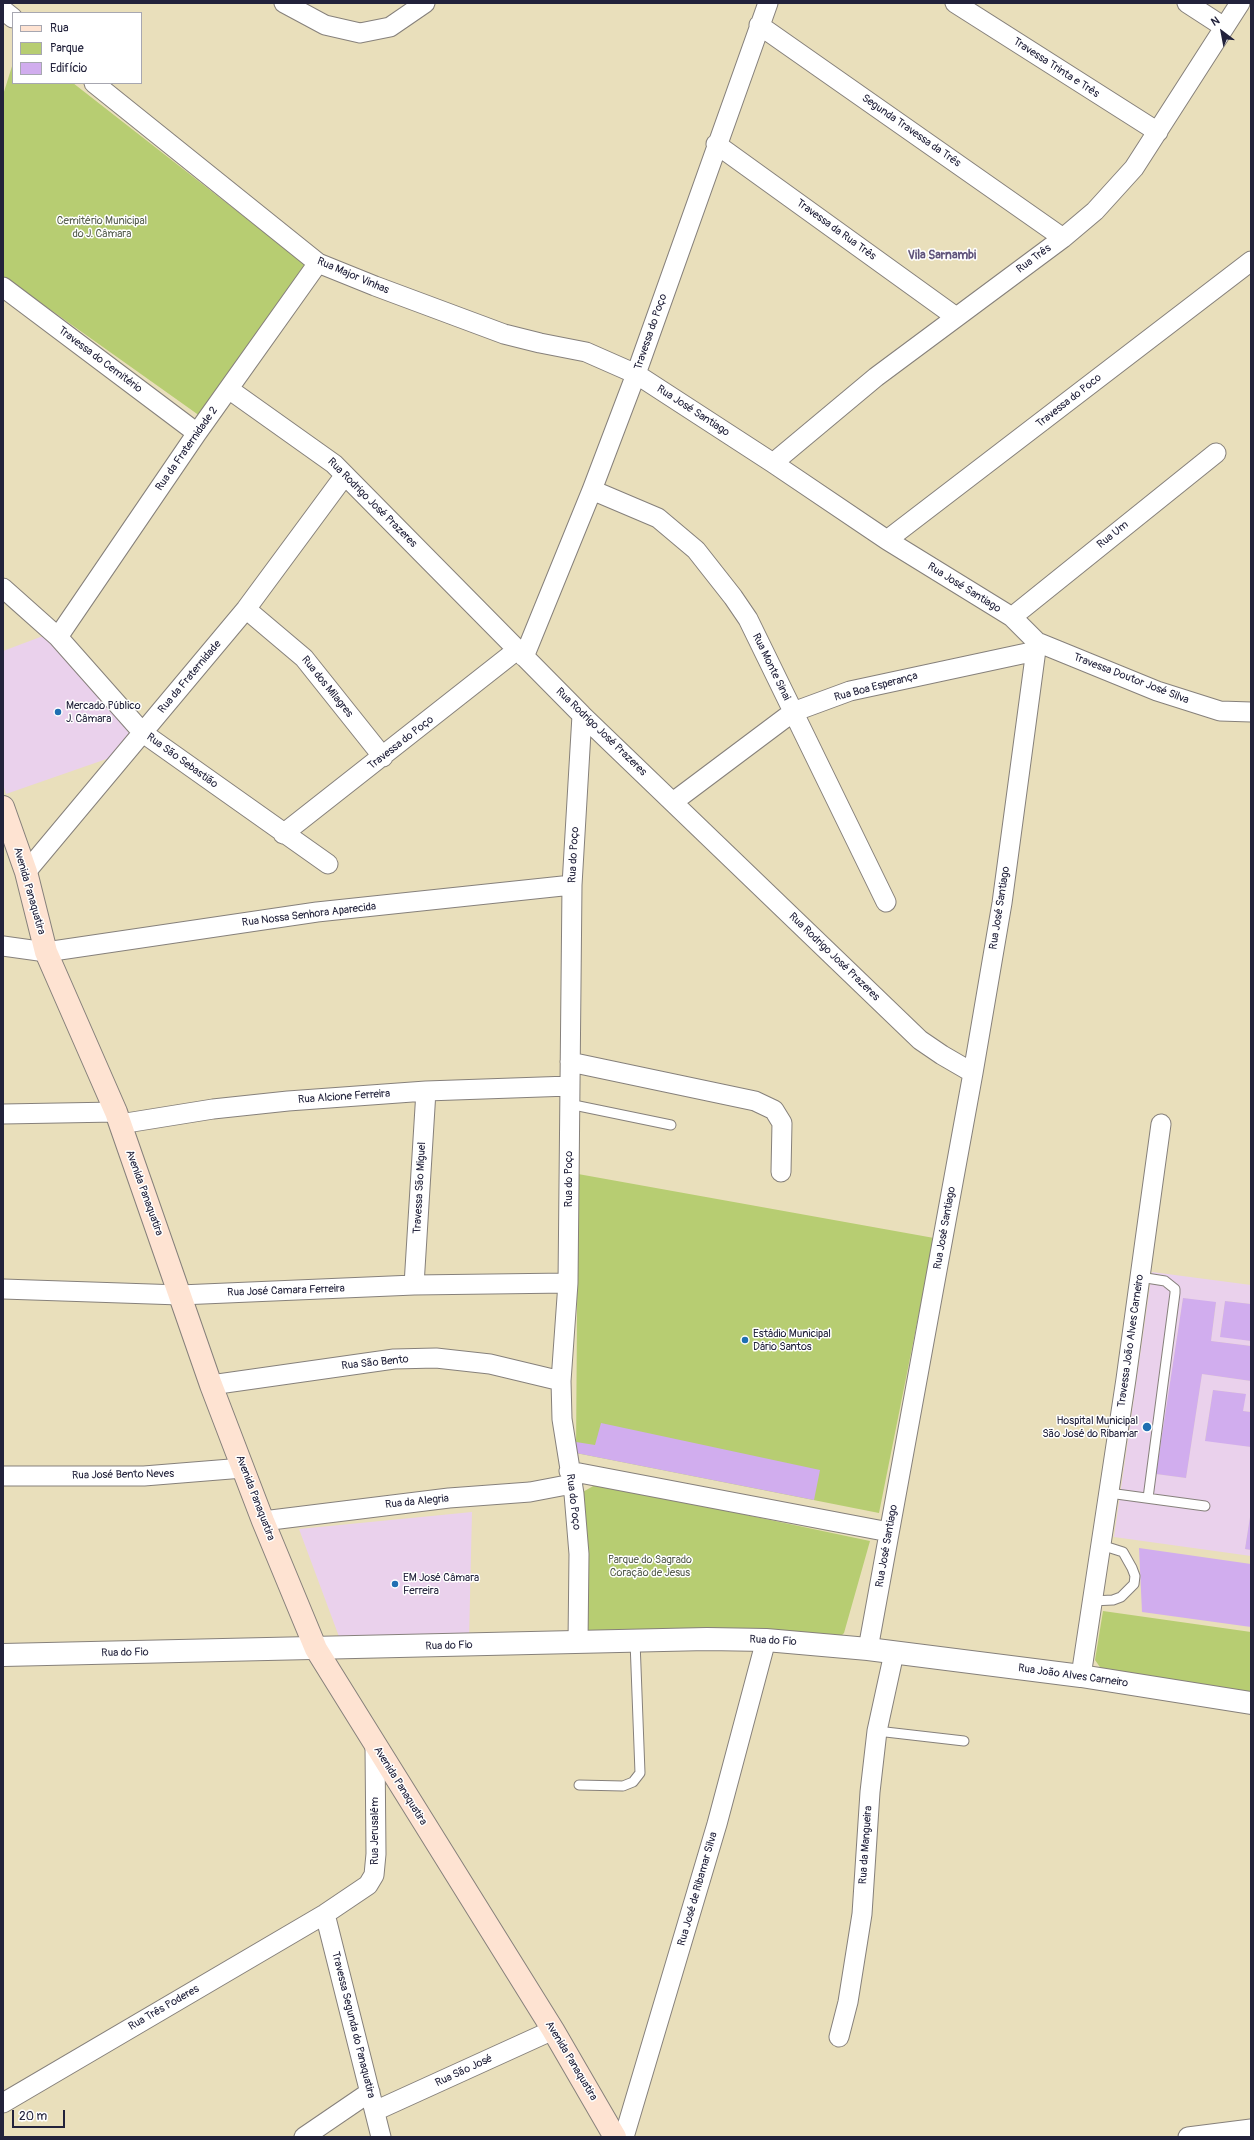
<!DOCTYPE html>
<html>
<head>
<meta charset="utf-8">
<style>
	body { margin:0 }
	#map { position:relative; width:1254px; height:2140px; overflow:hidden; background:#e9dfbb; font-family:Pangolin,sans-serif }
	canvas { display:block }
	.frame { position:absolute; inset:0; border:4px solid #22223b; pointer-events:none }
	.legend { position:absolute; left:12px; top:12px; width:130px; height:72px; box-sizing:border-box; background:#fff; border:1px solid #a7a7b1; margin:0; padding:5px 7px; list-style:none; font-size:12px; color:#22223b }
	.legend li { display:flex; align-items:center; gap:8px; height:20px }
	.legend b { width:20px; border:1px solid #a7a7b1 }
	.north { position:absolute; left:1202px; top:12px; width:40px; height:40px; -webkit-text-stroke:3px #fff; paint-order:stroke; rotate:328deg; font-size:11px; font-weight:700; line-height:16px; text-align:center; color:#22223b }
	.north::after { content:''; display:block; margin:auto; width:14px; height:18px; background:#22223b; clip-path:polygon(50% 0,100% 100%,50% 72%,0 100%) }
	.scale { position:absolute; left:12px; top:2110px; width:53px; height:18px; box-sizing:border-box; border:2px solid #22223b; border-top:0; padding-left:5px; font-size:12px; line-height:14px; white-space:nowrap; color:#22223b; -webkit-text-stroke:3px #fff; paint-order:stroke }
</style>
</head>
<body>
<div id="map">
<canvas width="1254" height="2140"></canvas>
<div class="frame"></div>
<ul class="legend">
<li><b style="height:5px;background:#fee3d2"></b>Rua</li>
<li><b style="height:11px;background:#b7cd72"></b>Parque</li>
<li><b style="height:11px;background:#d1adee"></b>Edifício</li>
</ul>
<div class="north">N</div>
<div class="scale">20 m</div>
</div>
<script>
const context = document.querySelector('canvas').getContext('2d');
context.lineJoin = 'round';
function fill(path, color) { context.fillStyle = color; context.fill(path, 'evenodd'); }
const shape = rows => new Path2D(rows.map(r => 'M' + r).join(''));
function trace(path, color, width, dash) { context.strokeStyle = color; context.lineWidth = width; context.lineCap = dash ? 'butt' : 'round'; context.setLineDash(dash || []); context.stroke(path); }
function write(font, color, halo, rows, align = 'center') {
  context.font = font + ' Pangolin,sans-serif'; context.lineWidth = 3; context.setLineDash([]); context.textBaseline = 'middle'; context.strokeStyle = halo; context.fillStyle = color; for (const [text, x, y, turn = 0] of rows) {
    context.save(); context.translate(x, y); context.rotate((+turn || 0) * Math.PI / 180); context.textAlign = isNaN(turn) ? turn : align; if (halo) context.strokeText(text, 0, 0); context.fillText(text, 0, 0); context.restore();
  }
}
fill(shape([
	[43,636,99,690,129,733,130,739,118,755,6,794,3,784,3,651],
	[1152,1272,1251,1285,1251,1304,1225,1301,1220,1336,1251,1341,1251,1346,1211,1341,1216,1303,1183,1298,1156,1474,1186,1478,1202,1374,1251,1381,1251,1412,1243,1411,1245,1394,1213,1390,1205,1440,1251,1447,1251,1511,1245,1549,1251,1550,1251,1556,1114,1537],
	[472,1512,469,1640,341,1642,299,1529]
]), '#ead1ec');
fill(shape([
	[13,63,13,83,73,83,306,265,200,416,3,276,3,95],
	[578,1174,934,1238,879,1513,576,1453],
	[595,1485,604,1485,870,1541,844,1633,841,1636,588,1638,581,1493],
	[1103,1611,1251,1632,1251,1693,1102,1670,1095,1660]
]), '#b7cd72');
fill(shape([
	[1183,1298,1216,1302,1211,1341,1251,1346,1251,1381,1202,1374,1186,1478,1156,1474],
	[1225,1301,1251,1304,1251,1341,1220,1337],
	[1213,1390,1246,1394,1243,1411,1251,1412,1251,1447,1205,1441],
	[601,1423,820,1470,814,1500,576,1453,576,1442,595,1445],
	[1250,1517,1251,1517,1251,1550,1245,1549],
	[1139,1548,1251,1564,1251,1627,1142,1612]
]), '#d1adee');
const service = shape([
	[569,1104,671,1125],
	[1140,1277,1165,1281,1175,1289,1175,1293,1148,1498],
	[1109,1493,1205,1506],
	[1092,1601,1113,1600,1121,1597,1134,1584,1135,1576,1132,1568,1123,1552,1101,1545],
	[877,1731,964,1741],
	[579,1785,623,1786,633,1782,640,1773,635,1641]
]);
const minor = shape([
	[284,3,325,25,360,33,390,27,425,3],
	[955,3,1158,132],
	[1187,3,1224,27],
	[3,10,13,18],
	[759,25,1063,238],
	[94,83,318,263,375,286,504,334,540,343,586,352,636,374,773,463,887,540,1012,617,1037,642,1002,903,973,1073,868,1649],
	[716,144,956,317],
	[3,287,197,433],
	[230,390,334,464,582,715,920,1040,942,1055,973,1073],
	[773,463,876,377,1063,238,1095,211,1134,168,1240,3],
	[592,490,658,518,696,550,733,597,748,619,886,902],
	[887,540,1251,261],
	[3,588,58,637,143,733,328,864],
	[246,609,304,658,383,757],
	[1012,617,1216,453],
	[58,637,197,433,318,263],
	[1037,642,1157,691,1220,711,1251,712],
	[524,657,592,490,636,374,768,3],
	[673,802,793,712,850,691,1036,651],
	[283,834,517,650],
	[26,872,246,609,345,475],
	[3,946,46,952,317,912,572,885],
	[570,1062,755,1101,774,1110,782,1123,781,1172],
	[3,1114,116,1112],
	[120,1124,213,1109,288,1101,426,1091,570,1086],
	[414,1285,426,1091],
	[3,1289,180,1295,414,1285,568,1283],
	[211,1385,394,1359,436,1358,490,1364,561,1381],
	[569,1471,889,1532],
	[3,1476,144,1476,243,1468],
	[263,1521,449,1498,530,1492,572,1484],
	[578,1642,579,1554,574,1494,562,1419,561,1381,568,1283,572,885,582,715],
	[1081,1676,1126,1379,1161,1124],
	[325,1914,381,2137],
	[839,2037,848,2002,862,1914,870,1792,877,1731,894,1653],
	[3,2103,325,1914,368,1885,374,1875,376,1854,375,1747],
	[375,2111,553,2030],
	[304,2137,370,2092],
	[624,2137,717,1824,766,1640],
	[1188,2137,1251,2129]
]);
const tertiary = shape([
	[3,1655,707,1639,766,1640,868,1649,1081,1676,1251,1703]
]);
const secondary = shape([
	[3,807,26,872,46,952,116,1112,211,1385,263,1521,316,1649,553,2030,615,2137]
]);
trace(service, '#86807b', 11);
trace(minor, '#86807b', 21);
trace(tertiary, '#86807b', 24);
trace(secondary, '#86807b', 24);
trace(service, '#fff', 9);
trace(minor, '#fff', 19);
trace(tertiary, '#fff', 22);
trace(secondary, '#fee3d2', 22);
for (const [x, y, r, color] of [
	[58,712,4,"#1f6fb2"],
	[745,1340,4,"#1f6fb2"],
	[1147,1427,5,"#1f6fb2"],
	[395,1584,4,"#1f6fb2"]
]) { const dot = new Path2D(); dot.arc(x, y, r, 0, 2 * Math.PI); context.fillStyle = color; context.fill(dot); trace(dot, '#fff', 1.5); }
write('11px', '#22223b', '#fff', [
	["Travessa Trinta e Três",1056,68,33],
	["Segunda Travessa da Três",911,131,35],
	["Travessa da Rua Três",836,230,36],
	["Rua Três",1034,259,-37],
	["Rua Major Vinhas",353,276,23],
	["Travessa do Poço",651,332,-71],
	["Travessa do Cemitério",100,360,37],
	["Travessa do Poco",1069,401,-38],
	["Rua José Santiago",693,411,33],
	["Rua da Fraternidade 2",187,449,-55],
	["Rua Rodrigo José Prazeres",372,503,45],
	["Rua Um",1113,535,-39],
	["Rua José Santiago",964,588,32],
	["Rua Monte Sinai",771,667,64],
	["Rua da Fraternidade",190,677,-50],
	["Travessa Doutor José Silva",1131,679,21],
	["Rua dos Milagres",327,687,51],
	["Rua Boa Esperança",876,687,-15],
	["Rua Rodrigo José Prazeres",601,732,44],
	["Travessa do Poço",401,743,-38],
	["Rua São Sebastião",182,761,36],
	["Rua do Poço",574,855,-87],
	["Avenida Panaquatira",29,891,74],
	["Rua José Santiago",1000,908,-81],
	["Rua Nossa Senhora Aparecida",309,915,-7],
	["Rua Rodrigo José Prazeres",834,957,44],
	["Rua Alcione Ferreira",344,1097,-4],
	["Rua do Poço",569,1179,-90],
	["Travessa São Miguel",420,1188,-87],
	["Avenida Panaquatira",144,1193,70],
	["Rua José Santiago",945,1228,-80],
	["Rua José Camara Ferreira",286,1291,-2],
	["Travessa João Alves Carneiro",1131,1341,-82],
	["Rua São Bento",375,1363,-6],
	["Rua José Bento Neves",123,1475,-1],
	["Avenida Panaquatira",255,1498,69],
	["Rua da Alegria",417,1502,-6],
	["Rua do Poço",573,1502,83],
	["Rua José Santiago",887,1546,-80],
	["Rua do Fio",773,1641,3],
	["Rua do Fio",449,1646,-2],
	["Rua do Fio",125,1653,-1],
	["Rua João Alves Carneiro",1073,1676,8],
	["Avenida Panaquatira",400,1786,58],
	["Rua Jerusalém",375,1831,-90],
	["Rua da Mangueira",866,1845,-86],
	["Rua José de Ribamar Silva",698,1889,-74],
	["Rua Três Poderes",164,2008,-30],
	["Travessa Segunda do Panaquatira",353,2025,76],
	["Avenida Panaquatira",571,2061,59],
	["Rua São José",464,2071,-25]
]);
write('11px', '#565e4e', '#fff', [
	["Cemitério Municipal",102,221],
	["do J. Câmara",102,234],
	["Parque do Sagrado",650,1560],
	["Coração de Jesus",650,1573]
]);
write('11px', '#22223b', '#fff', [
	["Mercado Público",66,706],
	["J. Câmara",66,719],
	["Estádio Municipal",753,1334],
	["Dário Santos",753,1347],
	["Hospital Municipal",1138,1421,"right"],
	["São José do Ribamar",1138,1434,"right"],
	["EM José Câmara",403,1578],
	["Ferreira",403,1591]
], 'left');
write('bold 12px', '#5f537a', '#fff', [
	["Vila Sarnambi",942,256]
]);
</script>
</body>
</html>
